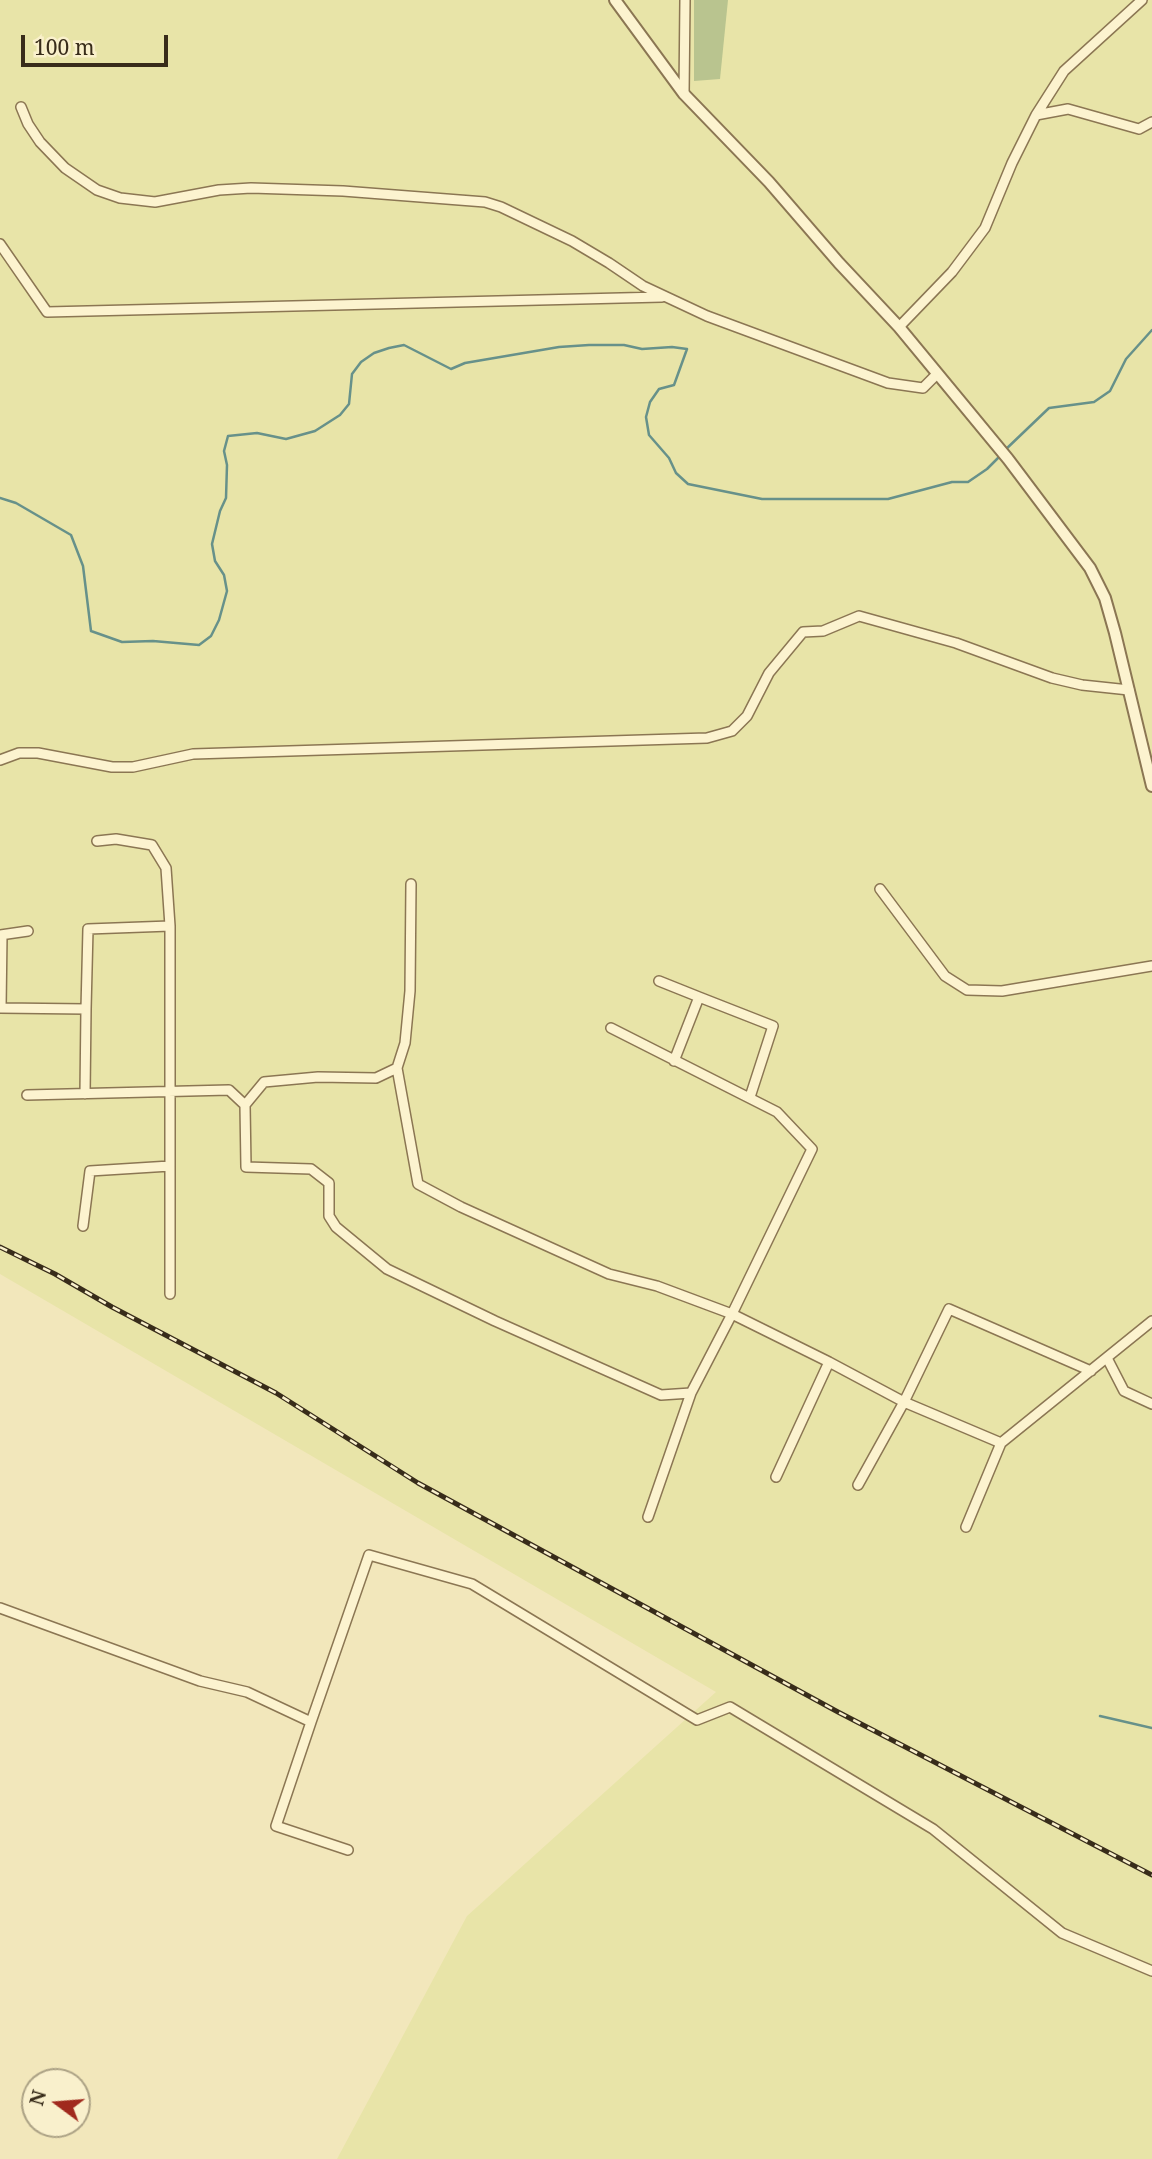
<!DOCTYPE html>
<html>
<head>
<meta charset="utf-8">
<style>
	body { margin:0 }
	#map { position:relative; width:1152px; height:2159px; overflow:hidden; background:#f2e7bb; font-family:"Noto Serif",serif }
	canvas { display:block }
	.north { position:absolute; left:21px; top:2068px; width:70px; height:70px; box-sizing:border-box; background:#f9f0cc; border:2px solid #aca285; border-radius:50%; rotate:286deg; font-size:19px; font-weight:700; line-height:28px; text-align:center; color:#382c1a }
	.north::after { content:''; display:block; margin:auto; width:24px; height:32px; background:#a0291d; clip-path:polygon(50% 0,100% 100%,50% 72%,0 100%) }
	.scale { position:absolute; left:21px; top:35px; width:147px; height:32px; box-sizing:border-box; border:4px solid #382c1a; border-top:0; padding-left:9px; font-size:21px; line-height:24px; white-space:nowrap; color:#382c1a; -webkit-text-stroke:5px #f9f0cc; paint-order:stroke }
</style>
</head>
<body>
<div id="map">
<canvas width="1152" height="2159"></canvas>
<div class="north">N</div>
<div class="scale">100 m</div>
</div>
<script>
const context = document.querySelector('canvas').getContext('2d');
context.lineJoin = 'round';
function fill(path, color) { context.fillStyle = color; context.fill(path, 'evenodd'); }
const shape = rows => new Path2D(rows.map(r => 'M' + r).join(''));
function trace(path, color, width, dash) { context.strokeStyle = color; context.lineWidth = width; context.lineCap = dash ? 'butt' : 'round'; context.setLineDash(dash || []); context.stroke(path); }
fill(shape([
	[0,0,1152,0,1152,2159,337,2159,467,1916,716,1692,0,1274]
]), '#e8e4a8');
fill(shape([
	[694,0,728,0,720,79,694,81]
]), '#b9c48f');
trace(shape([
	[1004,451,1049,408,1094,402,1110,391,1126,359,1152,330],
	[0,498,16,503,71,535,83,566,91,631,122,642,153,641,199,645,211,636,219,620,227,591,224,575,215,561,212,544,220,511,226,498,227,465,224,451,228,436,257,433,286,439,315,431,340,415,349,404,352,374,361,362,374,353,389,348,404,345,451,369,465,363,559,347,589,345,624,345,642,349,672,347,687,349,674,385,659,389,650,402,646,417,649,435,669,458,676,473,688,484,762,499,888,499,952,482,968,482,987,469,1000,456],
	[1100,1716,1152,1728]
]), '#67918a', 2.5);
const minor = shape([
	[684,94,685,0],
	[21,107,28,124,40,142,65,168,97,190,120,198,155,202,219,190,251,188,343,191,485,202,501,207,572,241,609,263,643,286,707,316,888,383,923,388,937,374],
	[1036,115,1064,71,1142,0],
	[0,244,47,312,662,297],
	[899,327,952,272,985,228,1012,163,1036,115,1068,109,1139,129,1152,122],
	[0,760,19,753,38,753,112,767,133,767,193,754,707,738,732,731,747,716,769,673,803,632,823,631,859,616,956,643,1052,678,1082,685,1129,690],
	[97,841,116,839,152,845,166,868,170,926],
	[880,889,945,976,967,990,1002,991,1152,966],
	[0,935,28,931],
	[659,981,699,997,674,1061],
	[699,997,773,1026,750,1097],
	[0,1008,86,1009,85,1094],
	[1,1008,2,935],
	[86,1009,88,929,170,926,170,1294],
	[397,1068,418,1184,461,1207,609,1274,657,1286,732,1314,812,1149,777,1112,611,1028],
	[27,1095,229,1090,245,1105,246,1167,311,1169,329,1183,329,1216,336,1227,387,1269,495,1321,661,1395,691,1393],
	[245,1105,264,1082,318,1077,376,1078,397,1068,405,1043,410,991,411,884],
	[83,1226,90,1171,170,1166],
	[1107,1358,1124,1391,1152,1404],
	[829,1362,904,1402,858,1485],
	[1001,1443,904,1402,949,1309,1091,1371],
	[648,1517,691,1393,732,1314,829,1362,776,1477],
	[966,1527,1001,1443,1152,1321],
	[0,1608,200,1681,247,1692,311,1722,369,1555,472,1584,697,1720,730,1707,933,1829,1062,1933,1152,1971],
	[311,1722,276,1826,348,1850]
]);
const tertiary = shape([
	[615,0,684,94,769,182,839,263,899,327,1008,459,1090,568,1105,598,1115,633,1152,786]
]);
trace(minor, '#8b7653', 12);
trace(tertiary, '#8b7653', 14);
trace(minor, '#fcf3cf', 9);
trace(tertiary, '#fcf3cf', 10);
const rail = shape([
	[0,1247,55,1274,112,1307,276,1393,418,1483,508,1532,838,1712,1152,1875]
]);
trace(rail, '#382c1a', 5);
trace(rail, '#f9f0cc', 2.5, [8]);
</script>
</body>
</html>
